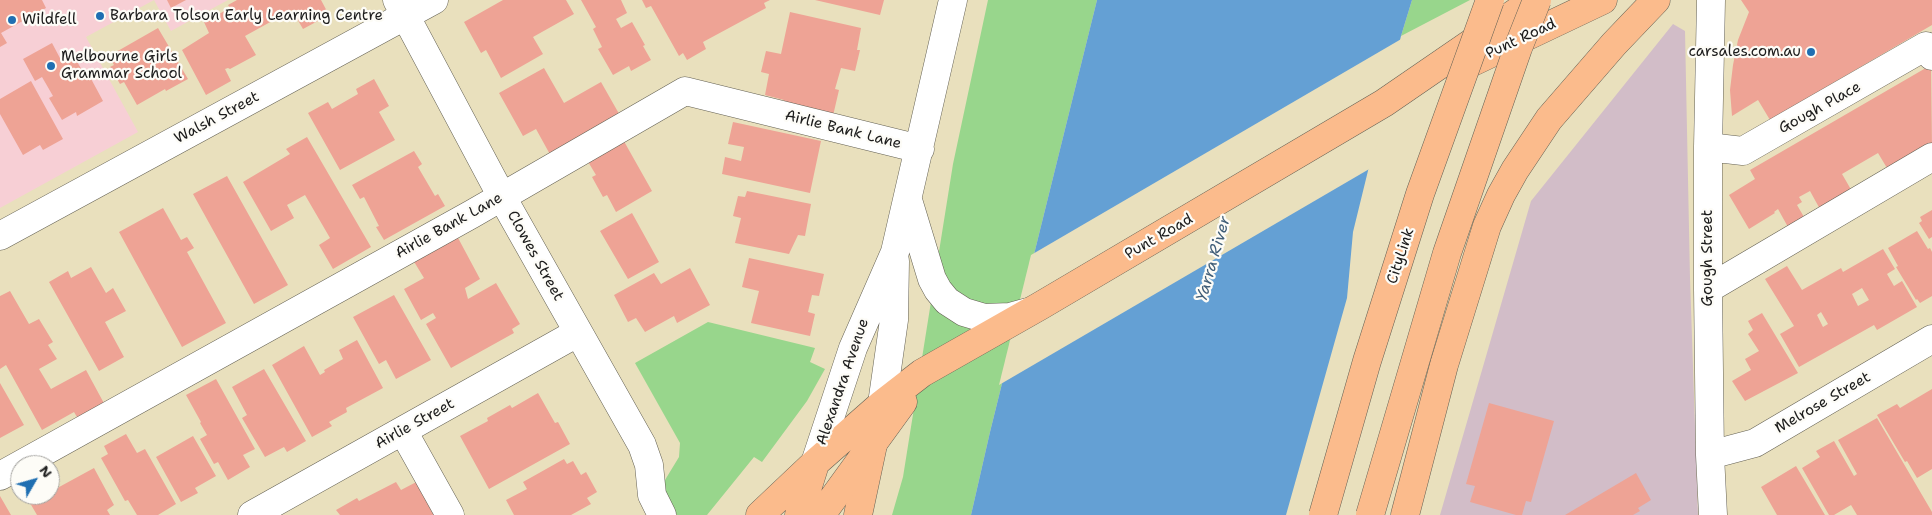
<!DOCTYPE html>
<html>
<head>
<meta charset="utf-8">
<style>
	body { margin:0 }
	#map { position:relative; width:1932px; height:515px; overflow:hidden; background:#e9e0bd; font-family:"Shantell Sans",sans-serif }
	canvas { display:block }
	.north { position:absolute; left:10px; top:455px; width:50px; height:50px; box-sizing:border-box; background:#fdfcf7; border:1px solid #a3a29f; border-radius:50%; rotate:52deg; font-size:14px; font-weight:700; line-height:20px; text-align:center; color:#1c1c1c }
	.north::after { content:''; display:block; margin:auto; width:18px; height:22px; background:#1f6fb2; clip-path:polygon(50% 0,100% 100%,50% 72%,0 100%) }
</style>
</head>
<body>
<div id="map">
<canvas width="1932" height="515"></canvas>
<div class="north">N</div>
</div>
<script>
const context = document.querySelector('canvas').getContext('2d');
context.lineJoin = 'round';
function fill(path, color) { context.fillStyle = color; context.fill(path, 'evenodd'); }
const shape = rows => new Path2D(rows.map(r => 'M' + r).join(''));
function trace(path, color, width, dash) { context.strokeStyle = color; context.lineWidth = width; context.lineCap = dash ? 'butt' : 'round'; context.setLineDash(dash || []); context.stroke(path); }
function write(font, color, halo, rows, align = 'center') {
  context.font = font + ' "Shantell Sans",sans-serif'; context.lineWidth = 4.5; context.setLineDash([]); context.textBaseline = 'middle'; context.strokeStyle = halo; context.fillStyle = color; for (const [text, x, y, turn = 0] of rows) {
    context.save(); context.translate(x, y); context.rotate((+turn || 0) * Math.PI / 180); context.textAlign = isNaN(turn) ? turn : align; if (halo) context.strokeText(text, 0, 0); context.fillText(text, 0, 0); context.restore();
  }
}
fill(shape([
	[0,0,228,0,171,31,154,0,86,37,138,132,0,208]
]), '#f7cfd5');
fill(shape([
	[1673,24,1685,31,1690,278,1698,515,1440,515,1531,201]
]), '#d2bdc8');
fill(shape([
	[988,0,1097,0,990,432,971,515,892,515,903,477,953,164],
	[1412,0,1470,0,1401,36],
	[708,322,815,348,810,362,825,369,807,401,762,462,754,457,707,515,677,515,664,492,665,480,679,457,680,443,635,363]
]), '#98d68c');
fill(shape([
	[1097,0,1412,0,1401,36,1353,232,1347,298,1286,515,971,515,990,432]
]), '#64a0d4');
fill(shape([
	[1403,38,1371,168,999,385,1031,255]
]), '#e9e0bd');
fill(shape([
	[0,0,42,0,46,8,1,33,7,43,0,47],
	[167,0,186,0,171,8],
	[237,0,321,0,329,15,303,29,292,10,245,36,256,55,230,69,228,68,225,69,231,81,206,95,182,50,209,33,204,22,230,8,228,5],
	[503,0,566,0,574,14,533,37,543,54,501,78,486,50,481,53,464,22],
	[581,0,621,0,627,13,616,19,621,28,632,22,645,45,643,46,651,60,631,71,629,66,613,75,598,49,602,47,593,29,596,27],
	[642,0,770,0,764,3,766,8,703,42,706,49,687,60,683,53,679,56,651,6,646,8],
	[815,0,884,0,880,15],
	[1741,0,1932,0,1932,25,1770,120,1758,100,1732,116,1730,90,1733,65,1738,40,1749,12],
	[790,12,861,28,857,50,860,50,855,71,841,68,835,89,839,90,832,120,782,108,784,100,765,95,769,74,761,72,766,51,781,54],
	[158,28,188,79,166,91,165,89,137,105,124,82,120,84,110,67,114,65,109,56],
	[52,43,61,60,72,53,86,77,89,75,103,101,77,116,76,112,62,120,49,98,53,96,42,77,35,81,23,59],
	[1931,65,1932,149,1890,173,1878,153,1842,174,1853,193,1821,211,1810,191,1799,197,1802,202,1797,205,1804,217,1788,227,1778,209,1774,212,1775,213,1749,229,1729,195,1755,179,1750,170],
	[544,68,564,103,601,82,622,119,552,158,536,129,523,136,499,93],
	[374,79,389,106,379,112,395,140,340,170,308,113,328,102,332,109,358,94,356,89],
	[31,81,63,139,43,150,40,145,23,155,0,114,0,99],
	[733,122,821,141,810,193,722,174,725,157,741,161,744,147,728,144],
	[621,136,652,191,616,212,607,195,603,197,592,177,596,175,587,160],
	[307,137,371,247,333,269,319,245,330,238,305,195,287,205,294,218,271,231,243,182,290,154,286,149],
	[414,151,422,164,418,167,435,196,438,194,445,206,384,240,376,227,379,226,364,197,360,199,352,185],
	[227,176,288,285,254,304,193,194],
	[747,191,811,204,805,236,798,235,789,254,735,243,741,218,733,216,738,196,745,197],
	[163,208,181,240,187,237,194,248,187,252,226,323,182,347,119,232],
	[1932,210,1932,237,1929,239,1919,223,1922,221,1920,217],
	[632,213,659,262,628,279,600,231],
	[1917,231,1928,249,1930,248,1932,252,1932,296,1920,303,1917,299,1916,300,1896,267,1898,266,1888,248],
	[457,236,480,279,465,288,468,299,496,283,520,324,512,329,514,333,451,368,426,324,436,318,433,313,421,320,404,289,424,278,413,260],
	[1883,249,1895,269,1887,274,1894,286,1902,281,1917,307,1877,330,1874,325,1799,367,1780,334,1794,326,1765,279,1787,266,1802,290,1841,268,1843,272],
	[1862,288,1869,300,1858,306,1852,294],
	[1821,312,1828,324,1823,327,1817,315],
	[749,258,824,274,819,296,812,295,808,312,815,314,810,336,751,323,759,291,742,287],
	[91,267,106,293,113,288,126,311,105,322,124,357,99,371,49,282,68,271,71,278],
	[690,268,710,305,677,323,674,316,645,332,636,318,628,322,614,295,654,273,661,284],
	[10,291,29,324,39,319,53,342,48,345,57,359,39,369,51,389,86,370,106,407,80,422,74,412,42,430,6,365,0,369,0,296],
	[394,295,431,360,396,379,386,360,379,364,353,317],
	[1762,313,1798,373,1745,401,1732,381,1751,370,1745,359,1759,351,1748,334,1753,330,1748,321],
	[357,340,383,388,346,408,347,412,329,422,332,426,312,437,272,365,304,346,320,375,325,372,324,370,343,359,339,350],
	[264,369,306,441,287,452,284,447,265,457,242,418,247,415,232,387],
	[216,379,255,449,243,455,250,467,228,480,218,462,214,464,200,439,207,435,200,423,201,422,186,395],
	[0,383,24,425,0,438],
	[1932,389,1932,469,1917,478,1907,461,1905,462,1877,415,1897,404,1900,408],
	[538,393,555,423,558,422,570,444,489,489,460,436,488,421,487,418,510,405,512,408],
	[1489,403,1554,421,1531,502,1526,501,1522,515,1516,515,1470,502,1475,486,1466,484],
	[1877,418,1932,512,1932,515,1857,515,1851,505,1834,515,1829,515,1802,468,1820,457,1816,451,1834,441,1854,476,1857,474,1838,440],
	[126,434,137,453,145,449,176,504,158,515,137,515,128,500,125,501,101,458,108,454,104,446],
	[193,436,216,476,195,488,198,493,181,502,156,457],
	[564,459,567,464,573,461,581,475,586,472,597,492,587,498,591,504,571,515,514,515,506,500,527,489,523,482],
	[1796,466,1825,515,1777,515,1761,487],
	[94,468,114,505,107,510,110,515,37,515,30,503,45,495,50,495,50,492],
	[1636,473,1651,500,1638,508,1640,511,1633,515,1565,515],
	[424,478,445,515,340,515,336,510,357,498,359,501,396,482,401,490],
	[0,496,11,515,0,515]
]), '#eea395');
const minor = shape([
	[397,0,502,197,642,445,649,465,652,495,662,515],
	[1711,0,1708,147,1708,289,1710,455,1713,515],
	[1708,147,1743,151,1926,46,1932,56],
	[908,200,932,279,938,290,947,301,964,312,984,318,1010,317,1028,312],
	[0,236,434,0],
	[1708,289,1932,157],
	[882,404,894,320,895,261],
	[403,431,450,515],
	[1710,455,1755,443,1932,339],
	[815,463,853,348,895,252,953,0],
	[0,476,472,214,685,91,920,149],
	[252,515,577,333]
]);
const major = shape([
	[858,515,874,440]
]);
const highway = shape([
	[1460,68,1603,0],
	[760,515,815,463,882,404,922,373,1040,306,1384,103,1534,0],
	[799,515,815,464],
	[821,515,903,402],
	[1405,515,1444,365,1487,226,1501,195,1515,170,1549,119,1614,44,1656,0]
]);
trace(minor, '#646154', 29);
trace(major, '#646154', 29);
trace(highway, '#646154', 29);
trace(minor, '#fff', 28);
trace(major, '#fbbb8c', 28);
trace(highway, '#fbbb8c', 28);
const highwayBridge = shape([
	[1323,515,1367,361,1420,194,1490,0],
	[1370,515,1447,253,1518,48,1537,0]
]);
trace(highwayBridge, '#646154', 29, []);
trace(highwayBridge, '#fbbb8c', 28);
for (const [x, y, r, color] of [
	[100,16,5,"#1f6fb2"],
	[12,20,5,"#1f6fb2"],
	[1811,52,5,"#1f6fb2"],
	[51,66,5,"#1f6fb2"]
]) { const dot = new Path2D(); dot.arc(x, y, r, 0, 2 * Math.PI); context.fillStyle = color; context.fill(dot); trace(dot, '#fdfcf7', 2); }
write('15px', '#1c1c1c', '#fdfcf7', [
	["Barbara Tolson Early Learning Centre",110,16],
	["Wildfell",22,20],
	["carsales.com.au",1801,52,"right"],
	["Melbourne Girls",61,57],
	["Grammar School",61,74]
], 'left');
write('15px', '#1c1c1c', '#fdfcf7', [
	["Punt Road",1521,39,-25],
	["Gough Place",1820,108,-29],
	["Walsh Street",217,118,-28],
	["Airlie Bank Lane",843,130,14],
	["Airlie Bank Lane",449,226,-29],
	["Punt Road",1159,237,-30],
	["Clowes Street",535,256,61],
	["CityLink",1401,256,-72],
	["Gough Street",1708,258,-90],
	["Alexandra Avenue",843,382,-71],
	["Melrose Street",1823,403,-30],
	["Airlie Street",415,424,-29]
]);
write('italic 16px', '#405e78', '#fdfcf7', [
	["Yarra River",1214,259,-74]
]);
</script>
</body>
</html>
